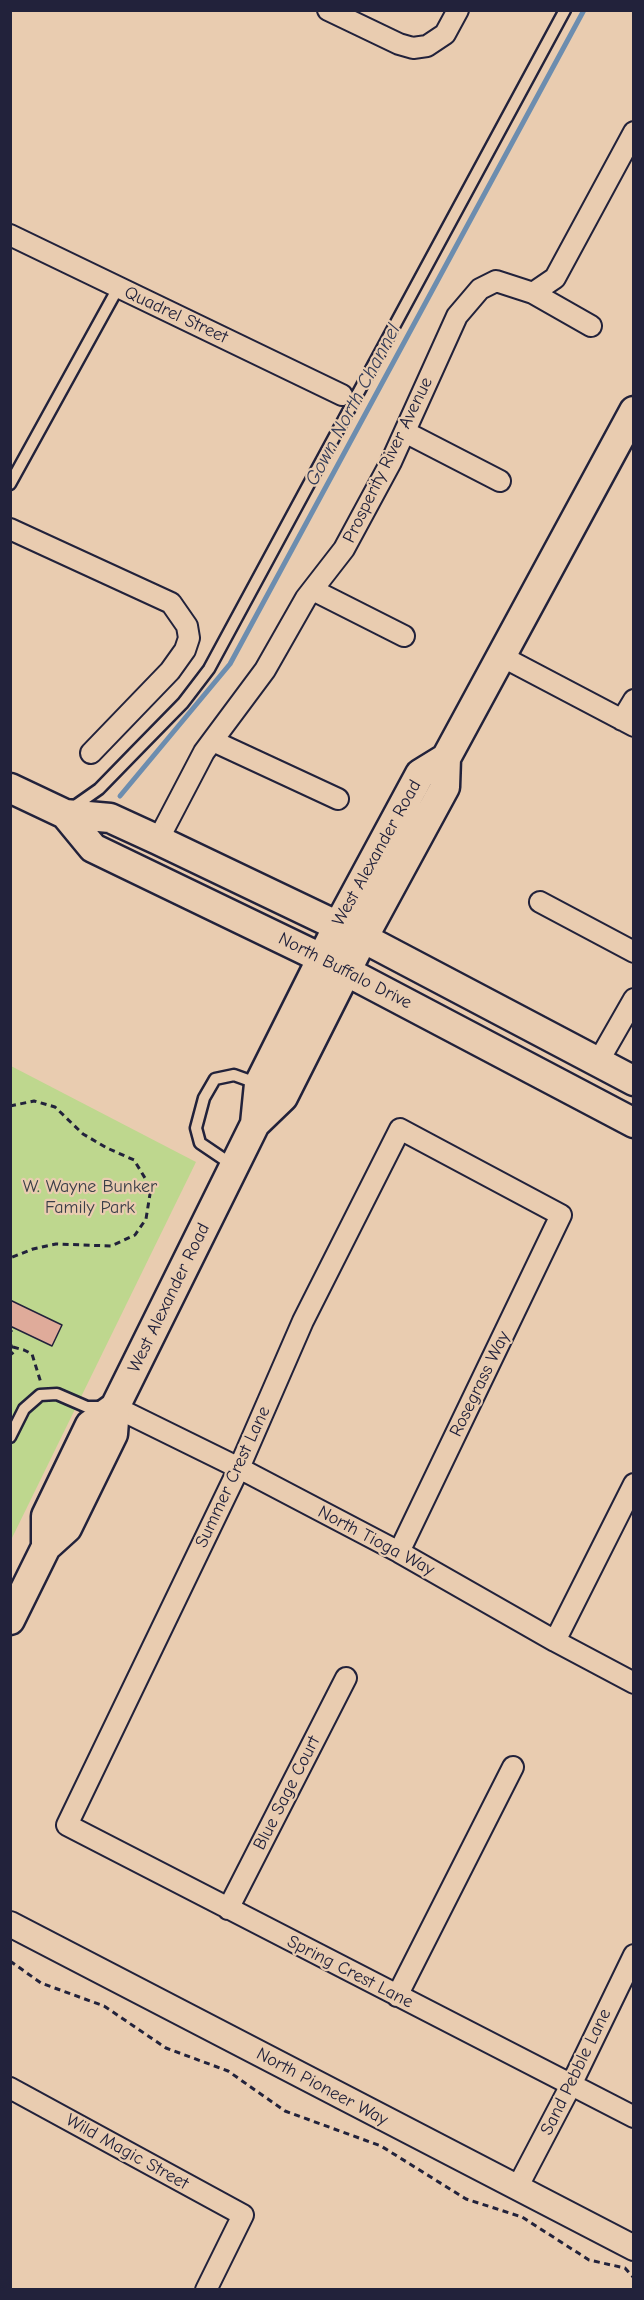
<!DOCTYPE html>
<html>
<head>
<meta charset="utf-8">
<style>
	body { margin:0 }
	#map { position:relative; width:644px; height:2300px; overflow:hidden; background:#e9ccb0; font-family:"Comic Neue",sans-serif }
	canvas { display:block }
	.frame { position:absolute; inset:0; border:12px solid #22223b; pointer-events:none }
</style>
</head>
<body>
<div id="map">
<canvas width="644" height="2300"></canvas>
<div class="frame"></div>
</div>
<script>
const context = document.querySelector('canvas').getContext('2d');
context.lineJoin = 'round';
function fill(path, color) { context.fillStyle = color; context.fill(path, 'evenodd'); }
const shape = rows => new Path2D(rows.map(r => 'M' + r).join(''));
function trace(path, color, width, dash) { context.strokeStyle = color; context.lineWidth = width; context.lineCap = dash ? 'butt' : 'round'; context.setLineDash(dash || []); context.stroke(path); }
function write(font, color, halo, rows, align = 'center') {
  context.font = font + ' "Comic Neue",sans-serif'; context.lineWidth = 4.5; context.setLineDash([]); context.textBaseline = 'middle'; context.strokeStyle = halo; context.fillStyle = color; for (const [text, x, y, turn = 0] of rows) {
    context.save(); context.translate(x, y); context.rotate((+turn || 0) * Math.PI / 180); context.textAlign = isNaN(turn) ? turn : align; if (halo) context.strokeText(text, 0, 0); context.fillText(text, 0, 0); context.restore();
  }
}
fill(shape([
	[11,1066,196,1162,11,1540]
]), '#bed78e');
trace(shape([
	[120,796,230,664,584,10]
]), '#6c8daf', 5);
const building = shape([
	[10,1300,62,1325,52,1346,10,1326,10,1300]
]);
fill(building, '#dfab9a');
trace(building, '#22223b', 1.5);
const service = shape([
	[10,484,118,288],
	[72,808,99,789,136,751,183,703,209,669,565,10],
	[234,1166,200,1143,196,1128,204,1098,215,1079,234,1075,259,1084],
	[10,1437,24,1409,40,1395,57,1394,87,1407,104,1407]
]);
const minor = shape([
	[328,10,399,44,413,48,427,46,445,34,458,10],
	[10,235,342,395],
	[533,293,591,326],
	[405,432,500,481],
	[10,529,171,603,187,626,189,638,185,650,170,671,91,753],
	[313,590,404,636],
	[501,656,634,726],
	[622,720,634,700],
	[213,741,338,799],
	[158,840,204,752,265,670,306,598,344,549,391,462,457,316,480,289,496,281,533,293,555,278,634,132],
	[540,902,634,952],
	[598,1062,634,999],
	[115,1407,239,1468,399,1552,555,1641,634,1683],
	[399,1552,561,1215,400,1129,303,1321,239,1468,67,1825,634,2117],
	[555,1641,634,1484],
	[228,1909,346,1678],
	[397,1996,513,1767],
	[10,2088,243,2215,206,2290],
	[517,2188,571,2085,634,1955]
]);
const tertiary = shape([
	[10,1924,634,2248]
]);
const secondary = shape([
	[10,788,65,814,110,818,158,840,363,938,634,1081],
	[65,814,93,848,321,958,634,1123],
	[255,1124,259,1084,338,926,420,774,446,758],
	[46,1547,46,1516,90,1425,115,1407],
	[10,1620,46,1547,67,1528,113,1434,115,1407,255,1124,283,1097,363,938,445,787,446,758,634,411]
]);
trace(service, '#22223b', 15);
trace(minor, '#22223b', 24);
trace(tertiary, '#22223b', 28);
trace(secondary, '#22223b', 33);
trace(shape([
	[10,1106,34,1101,55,1107,83,1134,107,1148,134,1160,145,1178,150,1194,146,1219,135,1235,111,1246,56,1244,33,1249,10,1258],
	[10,1332,12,1330],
	[10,1343,14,1352,10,1355],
	[13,1347,24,1350,32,1354,41,1383],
	[10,1961,41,1983,104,2006,166,2048,228,2071,285,2111,381,2146,466,2199,522,2217,589,2260,625,2268,634,2278]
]), '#22223b', 3, [6, 4.5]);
trace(service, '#e9ccb0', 10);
trace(minor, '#e9ccb0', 20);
trace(tertiary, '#e9ccb0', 24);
trace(secondary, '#e9ccb0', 28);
write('18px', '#22223b', '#e9ccb0', [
	["Quadrel Street",176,315,25],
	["Prosperity River Avenue",388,460,-64],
	["West Alexander Road",377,853,-61],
	["North Buffalo Drive",345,971,27],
	["West Alexander Road",169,1298,-64],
	["Rosegrass Way",480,1384,-64],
	["Summer Crest Lane",233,1477,-65],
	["North Tioga Way",376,1541,28],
	["Blue Sage Court",287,1793,-63],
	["Spring Crest Lane",350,1972,27],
	["Sand Pebble Lane",576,2072,-64],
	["North Pioneer Way",322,2087,28],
	["Wild Magic Street",127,2152,29]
]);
write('18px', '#393d47', '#e9ccb0', [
	["W. Wayne Bunker",90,1187],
	["Family Park",90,1208]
]);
write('italic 20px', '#353d58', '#e9ccb0', [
	["Gown North Channel",353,405,-62]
]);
</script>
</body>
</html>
